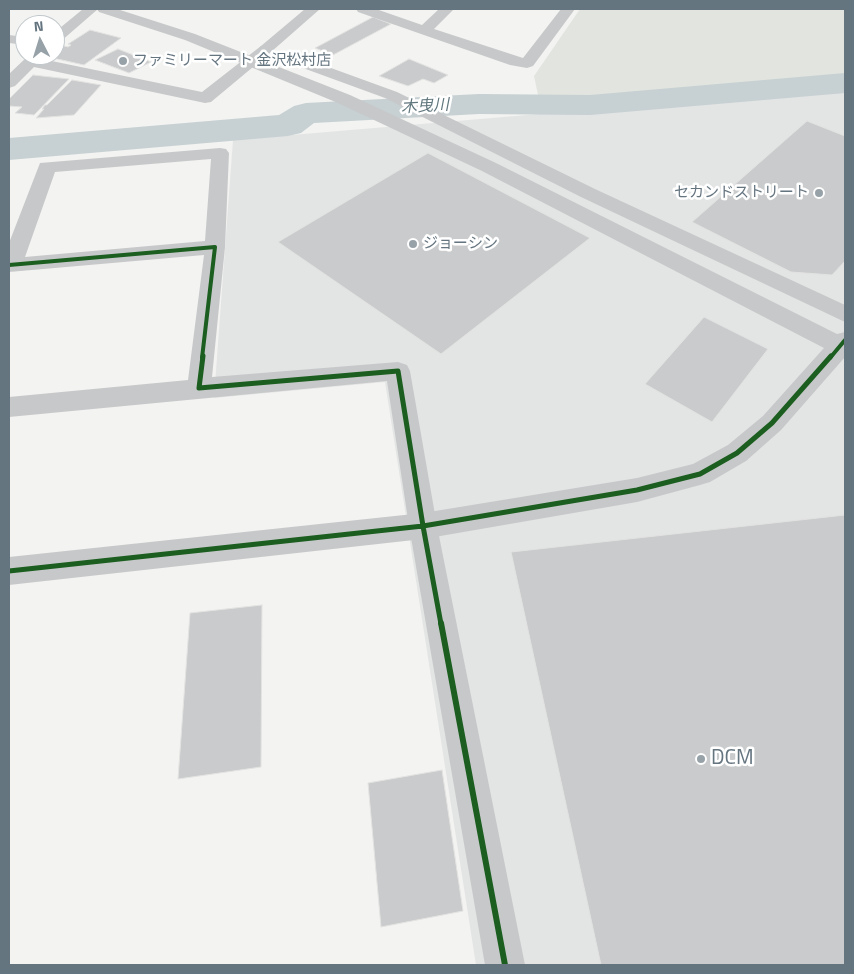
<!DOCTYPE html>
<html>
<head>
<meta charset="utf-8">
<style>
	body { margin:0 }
	#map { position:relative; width:854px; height:974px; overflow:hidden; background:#f3f3f1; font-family:"Titillium Web",sans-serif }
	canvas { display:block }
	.frame { position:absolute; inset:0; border:10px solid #657580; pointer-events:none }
	.north { position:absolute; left:15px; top:15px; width:50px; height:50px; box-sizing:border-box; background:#fff; border:1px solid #c1c8cc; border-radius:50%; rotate:355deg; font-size:14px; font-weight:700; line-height:20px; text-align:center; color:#657580 }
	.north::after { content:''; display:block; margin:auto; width:18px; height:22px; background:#97a1a8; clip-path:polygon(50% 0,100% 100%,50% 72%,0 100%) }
</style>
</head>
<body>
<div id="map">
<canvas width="854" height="974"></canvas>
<div class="frame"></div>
<div class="north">N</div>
</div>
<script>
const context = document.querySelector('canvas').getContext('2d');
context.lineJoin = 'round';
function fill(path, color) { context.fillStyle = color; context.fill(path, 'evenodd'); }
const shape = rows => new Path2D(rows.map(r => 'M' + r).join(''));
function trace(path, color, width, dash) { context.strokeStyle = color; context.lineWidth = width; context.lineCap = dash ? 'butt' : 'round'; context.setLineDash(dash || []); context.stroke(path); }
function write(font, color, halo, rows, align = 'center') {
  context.font = font + ' "Titillium Web","Noto Sans JP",sans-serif'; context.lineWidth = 5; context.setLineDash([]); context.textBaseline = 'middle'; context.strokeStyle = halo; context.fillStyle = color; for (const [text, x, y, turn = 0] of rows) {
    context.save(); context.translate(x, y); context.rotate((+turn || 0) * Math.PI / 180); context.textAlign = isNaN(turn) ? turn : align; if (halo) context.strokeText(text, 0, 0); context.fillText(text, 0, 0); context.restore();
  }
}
fill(shape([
	[845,88,845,965,476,965,385,382,214,398,233,140]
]), '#e3e4e4');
fill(shape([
	[580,9,845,9,845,78,594,97,538,95,534,76]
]), '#e2e5df');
fill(shape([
	[845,73,845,93,590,115,479,114,314,123,301,133,288,136,9,160,9,138,279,115,294,106,306,103,479,94,590,95,845,73]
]), '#c7d0d2');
const building = shape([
	[373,17,391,24,333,55,315,48,373,17],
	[90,30,121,38,84,65,53,58,56,55,54,55,55,53,64,46,68,47,71,45,68,44,90,30],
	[118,49,151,62,129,73,95,60,118,49],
	[409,59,448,75,434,83,423,79,408,86,379,76,409,59],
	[33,75,69,79,34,115,15,113,22,107,9,106,9,99,33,75],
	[72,80,101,85,74,115,36,118,44,109,42,109,45,105,47,105,72,80],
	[807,121,845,136,845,261,832,275,791,272,692,222,807,121],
	[428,153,590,238,441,354,278,242,428,153],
	[704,317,768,349,712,422,645,384,704,317],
	[845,515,845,965,601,965,511,552,845,515],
	[262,605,261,767,178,779,190,613,262,605],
	[442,770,463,911,381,927,368,783,442,770]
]);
fill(building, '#cacbcc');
trace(building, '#e2e2e1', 1);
fill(shape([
	[83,9,98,9,60,42,55,43,55,32,83,9],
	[356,9,376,9,422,25,439,9,454,9,434,29,523,58,561,9,575,9,533,66,527,68,510,65,358,12,356,9],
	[9,35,25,37,25,45,9,43,9,35],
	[266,44,271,46,274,49,271,52,211,102,205,103,34,67,15,86,9,88,9,74,29,55,46,55,42,59,202,92,261,46,266,44],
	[220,148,226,149,229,153,225,247,212,377,398,362,407,365,410,371,437,526,525,965,485,965,409,526,387,381,9,417,9,397,188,380,204,255,9,272,9,243,40,163,220,148],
	[211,159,205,241,25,257,55,172,211,159]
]), '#c7c8c9');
fill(shape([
	[97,9,117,9,195,34,350,95,496,163,837,334,845,332,845,357,781,430,746,461,710,482,700,485,637,502,423,539,9,585,9,557,423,513,637,478,693,464,728,445,763,416,824,348,482,171,338,103,185,40,99,12,97,9],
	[305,9,320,9,271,52,261,52,258,49,261,46,305,9],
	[309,60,397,92,595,189,845,305,845,322,581,197,385,98,303,68,301,65,303,62,309,60]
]), '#c7c8c9');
trace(shape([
	[9,265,215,247,202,358],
	[830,358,845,340]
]), '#1b5e20', 4);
trace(shape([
	[203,356,199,388,398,371,423,526,441,624],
	[9,571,423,526,637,490,700,474,737,453,772,423,831,356]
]), '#1b5e20', 5);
trace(shape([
	[441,623,505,965]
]), '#1b5e20', 6);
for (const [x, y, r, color] of [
	[123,61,5,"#97a1a8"],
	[819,193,5,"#97a1a8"],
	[413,244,5,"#97a1a8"],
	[701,759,5,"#97a1a8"]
]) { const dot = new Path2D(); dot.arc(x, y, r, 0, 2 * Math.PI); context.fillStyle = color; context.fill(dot); trace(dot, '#fff', 2); }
write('15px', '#657580', '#fff', [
	["ファミリーマート 金沢松村店",133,61],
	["セカンドストリート",809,193,"right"],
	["ジョーシン",423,244]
], 'left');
write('italic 16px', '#60777d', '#fff', [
	["木曳川",425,107,-3]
]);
write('21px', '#657580', '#fff', [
	["DCM",711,759]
], 'left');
</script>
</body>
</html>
